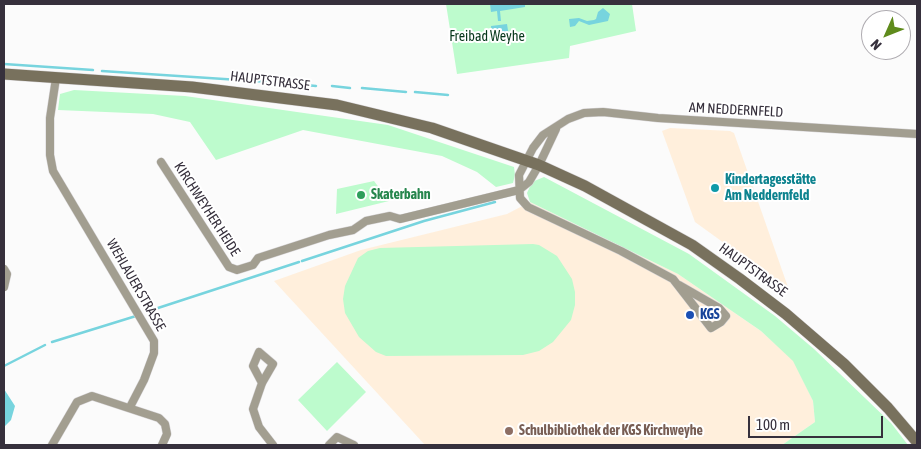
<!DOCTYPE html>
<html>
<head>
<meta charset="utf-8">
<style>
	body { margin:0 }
	#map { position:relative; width:921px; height:449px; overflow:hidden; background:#fbfbfb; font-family:"Asap Condensed",sans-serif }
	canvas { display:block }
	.frame { position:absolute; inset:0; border:5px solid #36303c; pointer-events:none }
	.north { position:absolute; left:861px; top:10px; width:50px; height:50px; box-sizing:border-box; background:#fff; border:1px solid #afacb1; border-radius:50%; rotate:226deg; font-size:14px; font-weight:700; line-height:20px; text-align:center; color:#36303c }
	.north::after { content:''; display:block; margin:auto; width:18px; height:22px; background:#5f8b1c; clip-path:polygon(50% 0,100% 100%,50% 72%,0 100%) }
	.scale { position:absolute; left:748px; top:416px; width:135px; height:22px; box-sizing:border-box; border:2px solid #36303c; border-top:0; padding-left:6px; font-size:15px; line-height:18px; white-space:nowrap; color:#36303c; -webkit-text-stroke:4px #fff; paint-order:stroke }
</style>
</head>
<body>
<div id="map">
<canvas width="921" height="449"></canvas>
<div class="frame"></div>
<div class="north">N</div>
<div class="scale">100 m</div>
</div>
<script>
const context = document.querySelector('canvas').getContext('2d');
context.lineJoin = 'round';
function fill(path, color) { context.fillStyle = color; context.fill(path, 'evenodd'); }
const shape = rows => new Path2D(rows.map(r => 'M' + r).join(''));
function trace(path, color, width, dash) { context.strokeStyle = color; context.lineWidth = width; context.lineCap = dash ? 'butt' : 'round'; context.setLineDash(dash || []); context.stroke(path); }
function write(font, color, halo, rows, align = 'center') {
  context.font = font + ' "Asap Condensed",sans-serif'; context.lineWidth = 4; context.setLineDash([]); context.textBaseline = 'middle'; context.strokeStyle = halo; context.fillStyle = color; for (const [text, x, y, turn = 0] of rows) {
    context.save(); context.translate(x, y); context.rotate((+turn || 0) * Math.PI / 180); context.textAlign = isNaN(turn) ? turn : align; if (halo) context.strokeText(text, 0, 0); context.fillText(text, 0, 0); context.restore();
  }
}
fill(shape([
	[670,128,730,131,734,133,789,290,695,222,662,131],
	[530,202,678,274,761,331,794,361,813,401,815,422,782,445,425,445,274,281,361,250,507,214]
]), '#ffefdc');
fill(shape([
	[446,4,632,4,636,31,570,46,569,58,457,74],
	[74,90,185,96,388,125,514,167,515,175,513,183,496,187,477,172,442,156,303,130,216,160,190,122,153,114,58,110,60,94],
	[544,177,689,254,775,316,814,349,891,423,908,445,782,445,815,422,813,401,793,361,761,331,678,274,530,202,527,193,532,182],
	[374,181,389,201,336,214,337,189],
	[533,244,539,245,557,256,572,279,575,292,575,305,571,320,553,342,539,351,523,355,386,356,376,352,359,337,345,313,343,299,345,286,358,258,368,251,380,248],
	[337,362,366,392,327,431,298,400]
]), '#bdfbcd');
fill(shape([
	[490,4,525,4,525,7,500,11,501,21,498,21,497,11,491,12],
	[603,8,610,14,608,21,589,25,579,21,575,26,570,27,569,19,579,18,587,21,594,20,596,19,598,12],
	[507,24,509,37,492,39,491,26],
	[4,389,15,406,11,420,4,427]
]), '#77d4de');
trace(shape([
	[4,64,93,70],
	[102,71,285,83],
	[295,84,316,86],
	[332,86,350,88],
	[362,88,406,92],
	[415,92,448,95],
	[302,261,424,221,495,202],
	[158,308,299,262],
	[52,342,136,316],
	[4,366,45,345]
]), '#77d4de', 2.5);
const minor = shape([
	[56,78,50,118,50,155,53,171,154,341,154,353,144,380,130,407],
	[161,162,229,267,237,270,253,265,258,258,329,235,353,230,366,221,390,216,400,219,519,190,529,182,539,165,556,129],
	[4,269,7,274,4,287],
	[679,285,719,308,726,316,721,322,711,328,673,279,621,251,528,207,520,198,519,175,533,148,543,135,568,119,584,113,603,112,658,118,917,134],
	[262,383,253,366,259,352,273,364,262,383,253,409,259,427,273,445],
	[52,445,77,402,92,396,159,418,165,424,167,434,162,445],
	[329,445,337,437,354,445]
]);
const secondary = shape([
	[4,74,192,87,337,105,432,128,539,165,585,186,692,245,740,279,786,314,844,364,888,408,917,442]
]);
trace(minor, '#d8d6d9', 9);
trace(secondary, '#d8d6d9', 12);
trace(minor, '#a29e90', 8);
trace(secondary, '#78715d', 11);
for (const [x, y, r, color] of [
	[715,188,5,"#0f9aa8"],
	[361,195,5,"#2e9e5b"],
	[690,315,5,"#1a4fb4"],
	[509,431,5,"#8d6e63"]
]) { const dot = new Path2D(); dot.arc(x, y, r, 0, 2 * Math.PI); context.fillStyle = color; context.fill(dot); trace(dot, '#fff', 2); }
write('14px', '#06371a', '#fff', [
	["Freibad Weyhe",487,37]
]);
write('14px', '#36303c', '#fff', [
	["HAUPTSTRASSE",270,81,7],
	["AM NEDDERNFELD",736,110,3],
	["KIRCHWEYHER HEIDE",207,209,57],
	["HAUPTSTRASSE",753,270,36],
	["WEHLAUER STRASSE",136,285,60]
]);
write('bold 14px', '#0d838f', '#fff', [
	["Kindertagesstätte",725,180],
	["Am Neddernfeld",725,196]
], 'left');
write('bold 14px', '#27864d', '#fff', [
	["Skaterbahn",371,195]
], 'left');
write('bold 14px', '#164399', '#fff', [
	["KGS",700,315]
], 'left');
write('bold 14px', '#785e54', '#fff', [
	["Schulbibliothek der KGS Kirchweyhe",519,431]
], 'left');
</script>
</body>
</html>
